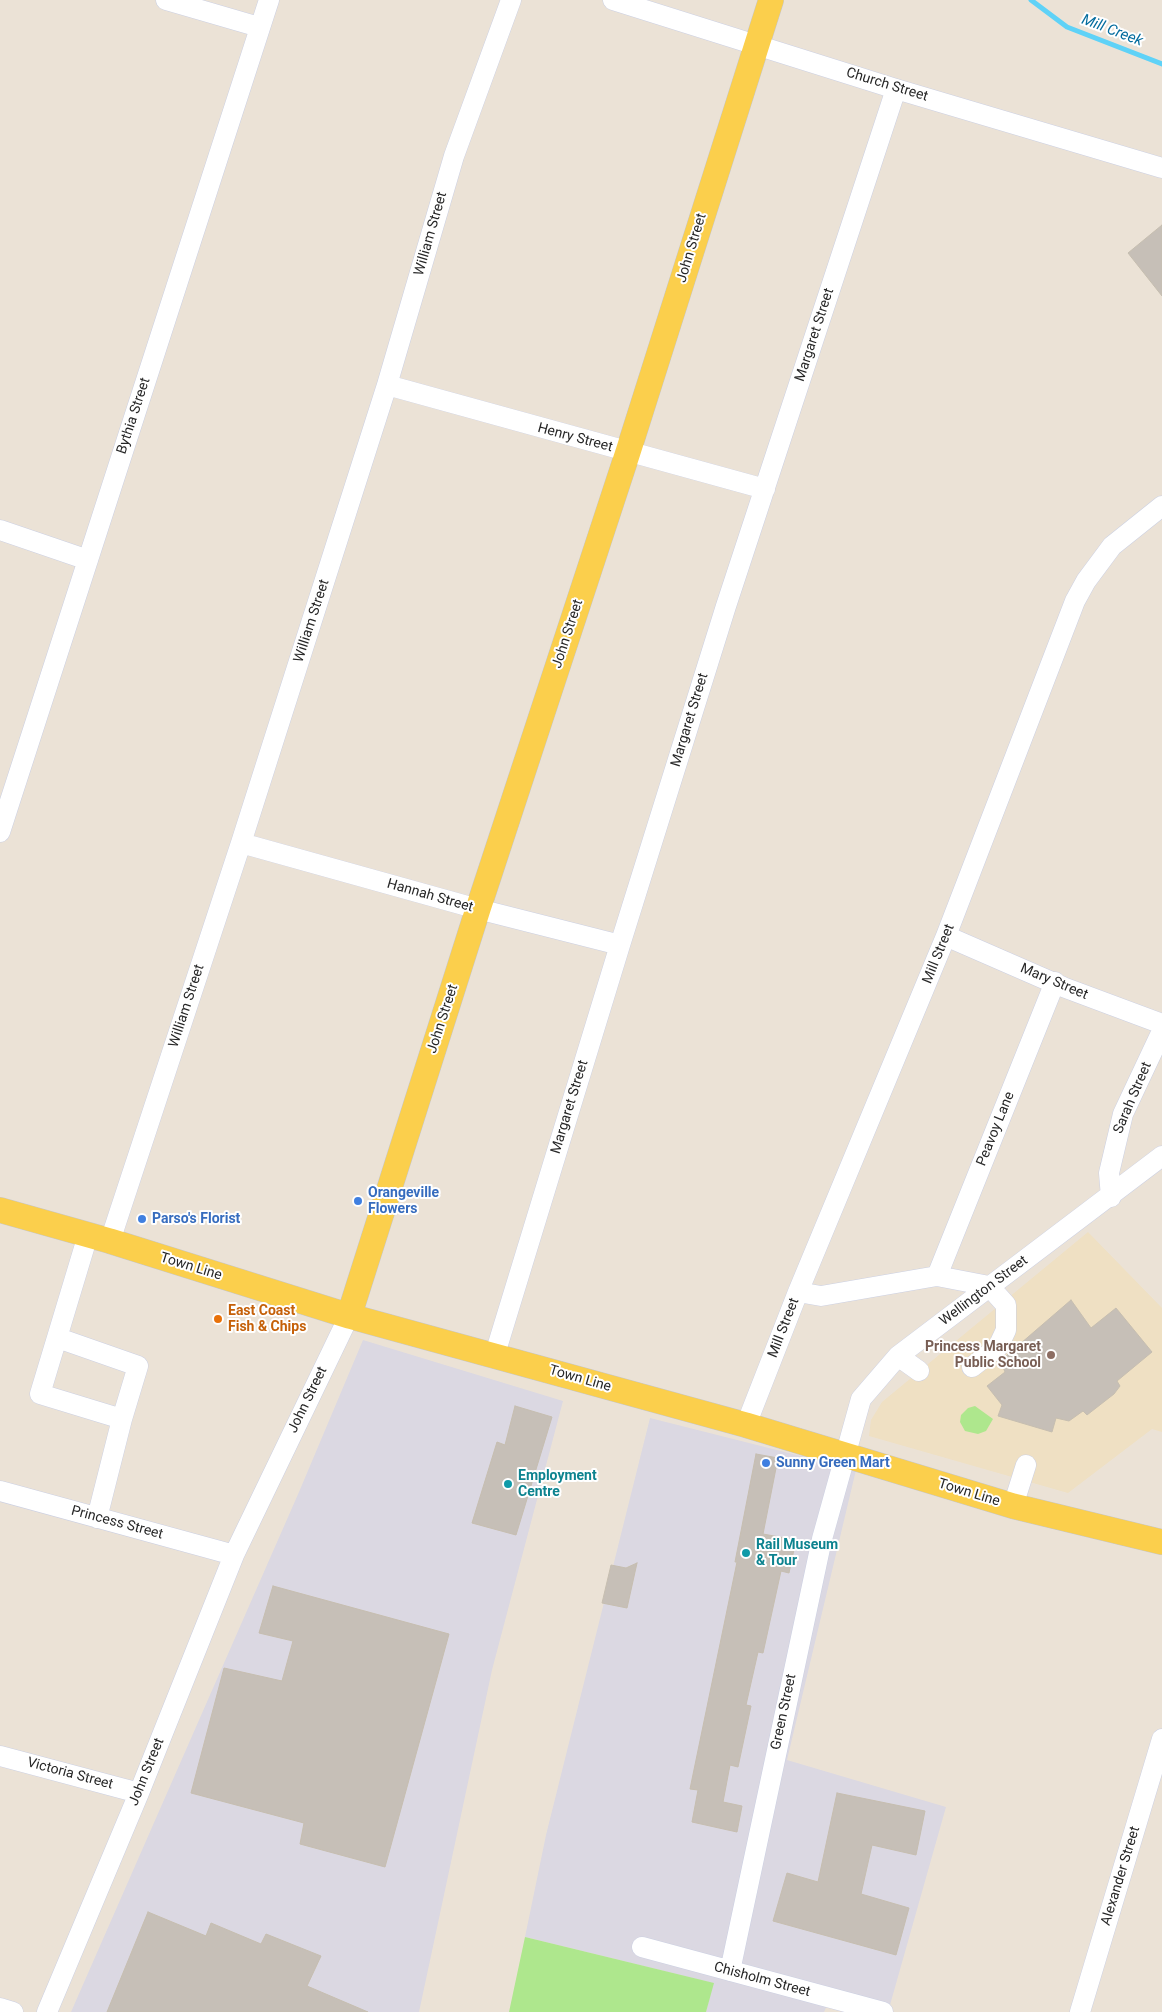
<!DOCTYPE html>
<html>
<head>
<meta charset="utf-8">
<style>
	body { margin:0 }
	canvas { display:block; background:#ebe2d6 }
</style>
</head>
<body>
<canvas width="1162" height="2012"></canvas>
<script>
const context = document.querySelector('canvas').getContext('2d');
context.lineJoin = 'round';
function fill(path, color) { context.fillStyle = color; context.fill(path, 'evenodd'); }
const shape = rows => new Path2D(rows.map(r => 'M' + r).join(''));
function trace(path, color, width, dash) { context.strokeStyle = color; context.lineWidth = width; context.lineCap = dash ? 'butt' : 'round'; context.setLineDash(dash || []); context.stroke(path); }
function write(font, color, halo, rows, align = 'center') {
  context.font = font + ' Roboto,sans-serif'; context.lineWidth = 4; context.setLineDash([]); context.textBaseline = 'middle'; context.strokeStyle = halo; context.fillStyle = color; for (const [text, x, y, turn = 0] of rows) {
    context.save(); context.translate(x, y); context.rotate((+turn || 0) * Math.PI / 180); context.textAlign = isNaN(turn) ? turn : align; if (halo) context.strokeText(text, 0, 0); context.fillText(text, 0, 0); context.restore();
  }
}
fill(shape([
	[363,1340,563,1401,492,1670,419,2012,71,2012,299,1492],
	[650,1418,856,1470,787,1760,946,1807,888,2012,828,2003,824,2012,706,2012,713,1983,525,1937,546,1835]
]), '#dbd8e2');
fill(shape([
	[1088,1232,1162,1308,1162,1432,1152,1429,1068,1493,869,1436,871,1420,882,1402]
]), '#efe0c3');
fill(shape([
	[975,1406,993,1419,986,1431,978,1434,965,1431,960,1422,961,1415,968,1408],
	[525,1937,714,1983,706,2012,509,2012]
]), '#aee78d');
trace(shape([
	[1031,0,1067,27,1162,64]
]), '#5fd2f7', 5);
const building = shape([
	[1162,225,1162,296,1128,253,1162,225],
	[1071,1300,1091,1328,1116,1308,1152,1352,1117,1381,1120,1386,1114,1394,1087,1415,1083,1411,1069,1421,1056,1418,1052,1432,998,1416,1002,1405,987,1386,1005,1372,1003,1367,1010,1361,1006,1356,1071,1300],
	[515,1406,552,1417,516,1535,472,1523,497,1442,505,1445,515,1406],
	[756,1454,778,1458,763,1534,796,1540,789,1573,781,1571,763,1653,758,1652,746,1705,751,1706,738,1767,730,1765,723,1802,742,1806,737,1832,692,1822,698,1790,690,1789,737,1562,735,1562,756,1454],
	[637,1563,627,1608,602,1603,611,1565,626,1568,637,1563],
	[273,1586,449,1634,385,1867,300,1844,304,1823,191,1793,224,1668,282,1681,293,1641,259,1633,273,1586],
	[837,1793,925,1811,916,1855,872,1845,861,1894,909,1908,896,1955,773,1921,787,1873,818,1882,837,1793],
	[148,1912,206,1936,211,1923,261,1944,266,1934,321,1956,307,1986,368,2012,107,2012,148,1912]
]);
fill(building, '#c6bfb7');
trace(building, '#c6beb0', 1);
const minor = shape([
	[166,0,259,27],
	[613,0,896,89,1162,168],
	[387,385,765,489],
	[0,530,88,560],
	[0,832,269,0],
	[241,843,478,909,620,945],
	[946,936,1063,987,1162,1024],
	[1111,1197,1109,1173,1123,1114,1162,1031],
	[110,1241,241,843,387,385,454,156,511,0],
	[937,1276,1055,982],
	[798,1292,821,1296,937,1276,989,1286,1006,1305,1006,1330,998,1347,972,1367],
	[58,1338,138,1366,122,1419,40,1394,88,1235],
	[495,1354,620,945,726,606,896,89],
	[898,1356,919,1371],
	[746,1425,798,1292,946,936,1075,601,1086,581,1112,546,1162,506],
	[0,1491,234,1555],
	[1013,1506,1026,1465],
	[97,1518,122,1419],
	[0,1756,139,1793],
	[642,1947,883,2012],
	[730,1971,822,1539,861,1399,898,1356,1162,1156],
	[0,2008,13,2012],
	[47,2012,139,1793,234,1555,349,1316],
	[1080,2012,1162,1739]
]);
const major = shape([
	[0,1210,110,1241,349,1316,746,1425,1013,1506,1162,1542],
	[349,1316,478,909,628,452,771,0]
]);
trace(minor, '#ccd0e2', 21);
trace(major, '#c7c7c7', 26);
trace(minor, '#fff', 20);
trace(major, '#fbcf4c', 25);
for (const [x, y, r, color] of [
	[358,1201,5,"#3f7fe0"],
	[142,1219,5,"#3f7fe0"],
	[218,1319,5,"#e8710a"],
	[1051,1355,5,"#8d6e63"],
	[766,1463,5,"#3f7fe0"],
	[508,1484,5,"#0f9aa8"],
	[746,1553,5,"#0f9aa8"]
]) { const dot = new Path2D(); dot.arc(x, y, r, 0, 2 * Math.PI); context.fillStyle = color; context.fill(dot); trace(dot, '#fff', 2); }
write('14px', '#272727', '#fff', [
	["Church Street",887,85,17],
	["William Street",431,234,-74],
	["John Street",692,248,-73],
	["Margaret Street",815,335,-72],
	["Bythia Street",134,416,-72],
	["Henry Street",575,438,15],
	["William Street",312,621,-72],
	["John Street",568,634,-72],
	["Margaret Street",690,720,-73],
	["Hannah Street",430,896,16],
	["Mill Street",939,954,-68],
	["Mary Street",1054,982,23],
	["William Street",187,1006,-72],
	["John Street",443,1019,-72],
	["Sarah Street",1133,1098,-67],
	["Margaret Street",570,1107,-73],
	["Peavoy Lane",996,1129,-68],
	["Town Line",191,1267,17],
	["Wellington Street",984,1291,-37],
	["Mill Street",784,1328,-69],
	["Town Line",580,1379,16],
	["John Street",308,1400,-64],
	["Town Line",969,1493,17],
	["Princess Street",117,1523,15],
	["Green Street",784,1712,-78],
	["John Street",147,1772,-68],
	["Victoria Street",70,1774,15],
	["Alexander Street",1121,1876,-73],
	["Chisholm Street",762,1980,15]
]);
write('bold 14px', '#366cbe', '#fff', [
	["Orangeville",368,1193],
	["Flowers",368,1209],
	["Parso's Florist",152,1219],
	["Sunny Green Mart",776,1463]
], 'left');
write('bold 14px', '#c56008', '#fff', [
	["East Coast",228,1311],
	["Fish & Chips",228,1327]
], 'left');
write('bold 14px', '#785e54', '#fff', [
	["Princess Margaret",1041,1347],
	["Public School",1041,1363]
], 'right');
write('bold 14px', '#0d838f', '#fff', [
	["Employment",518,1476],
	["Centre",518,1492],
	["Rail Museum",756,1545],
	["& Tour",756,1561]
], 'left');
write('italic 15px', '#036c9e', '#fff', [
	["Mill Creek",1112,31,21]
]);
</script>
</body>
</html>
